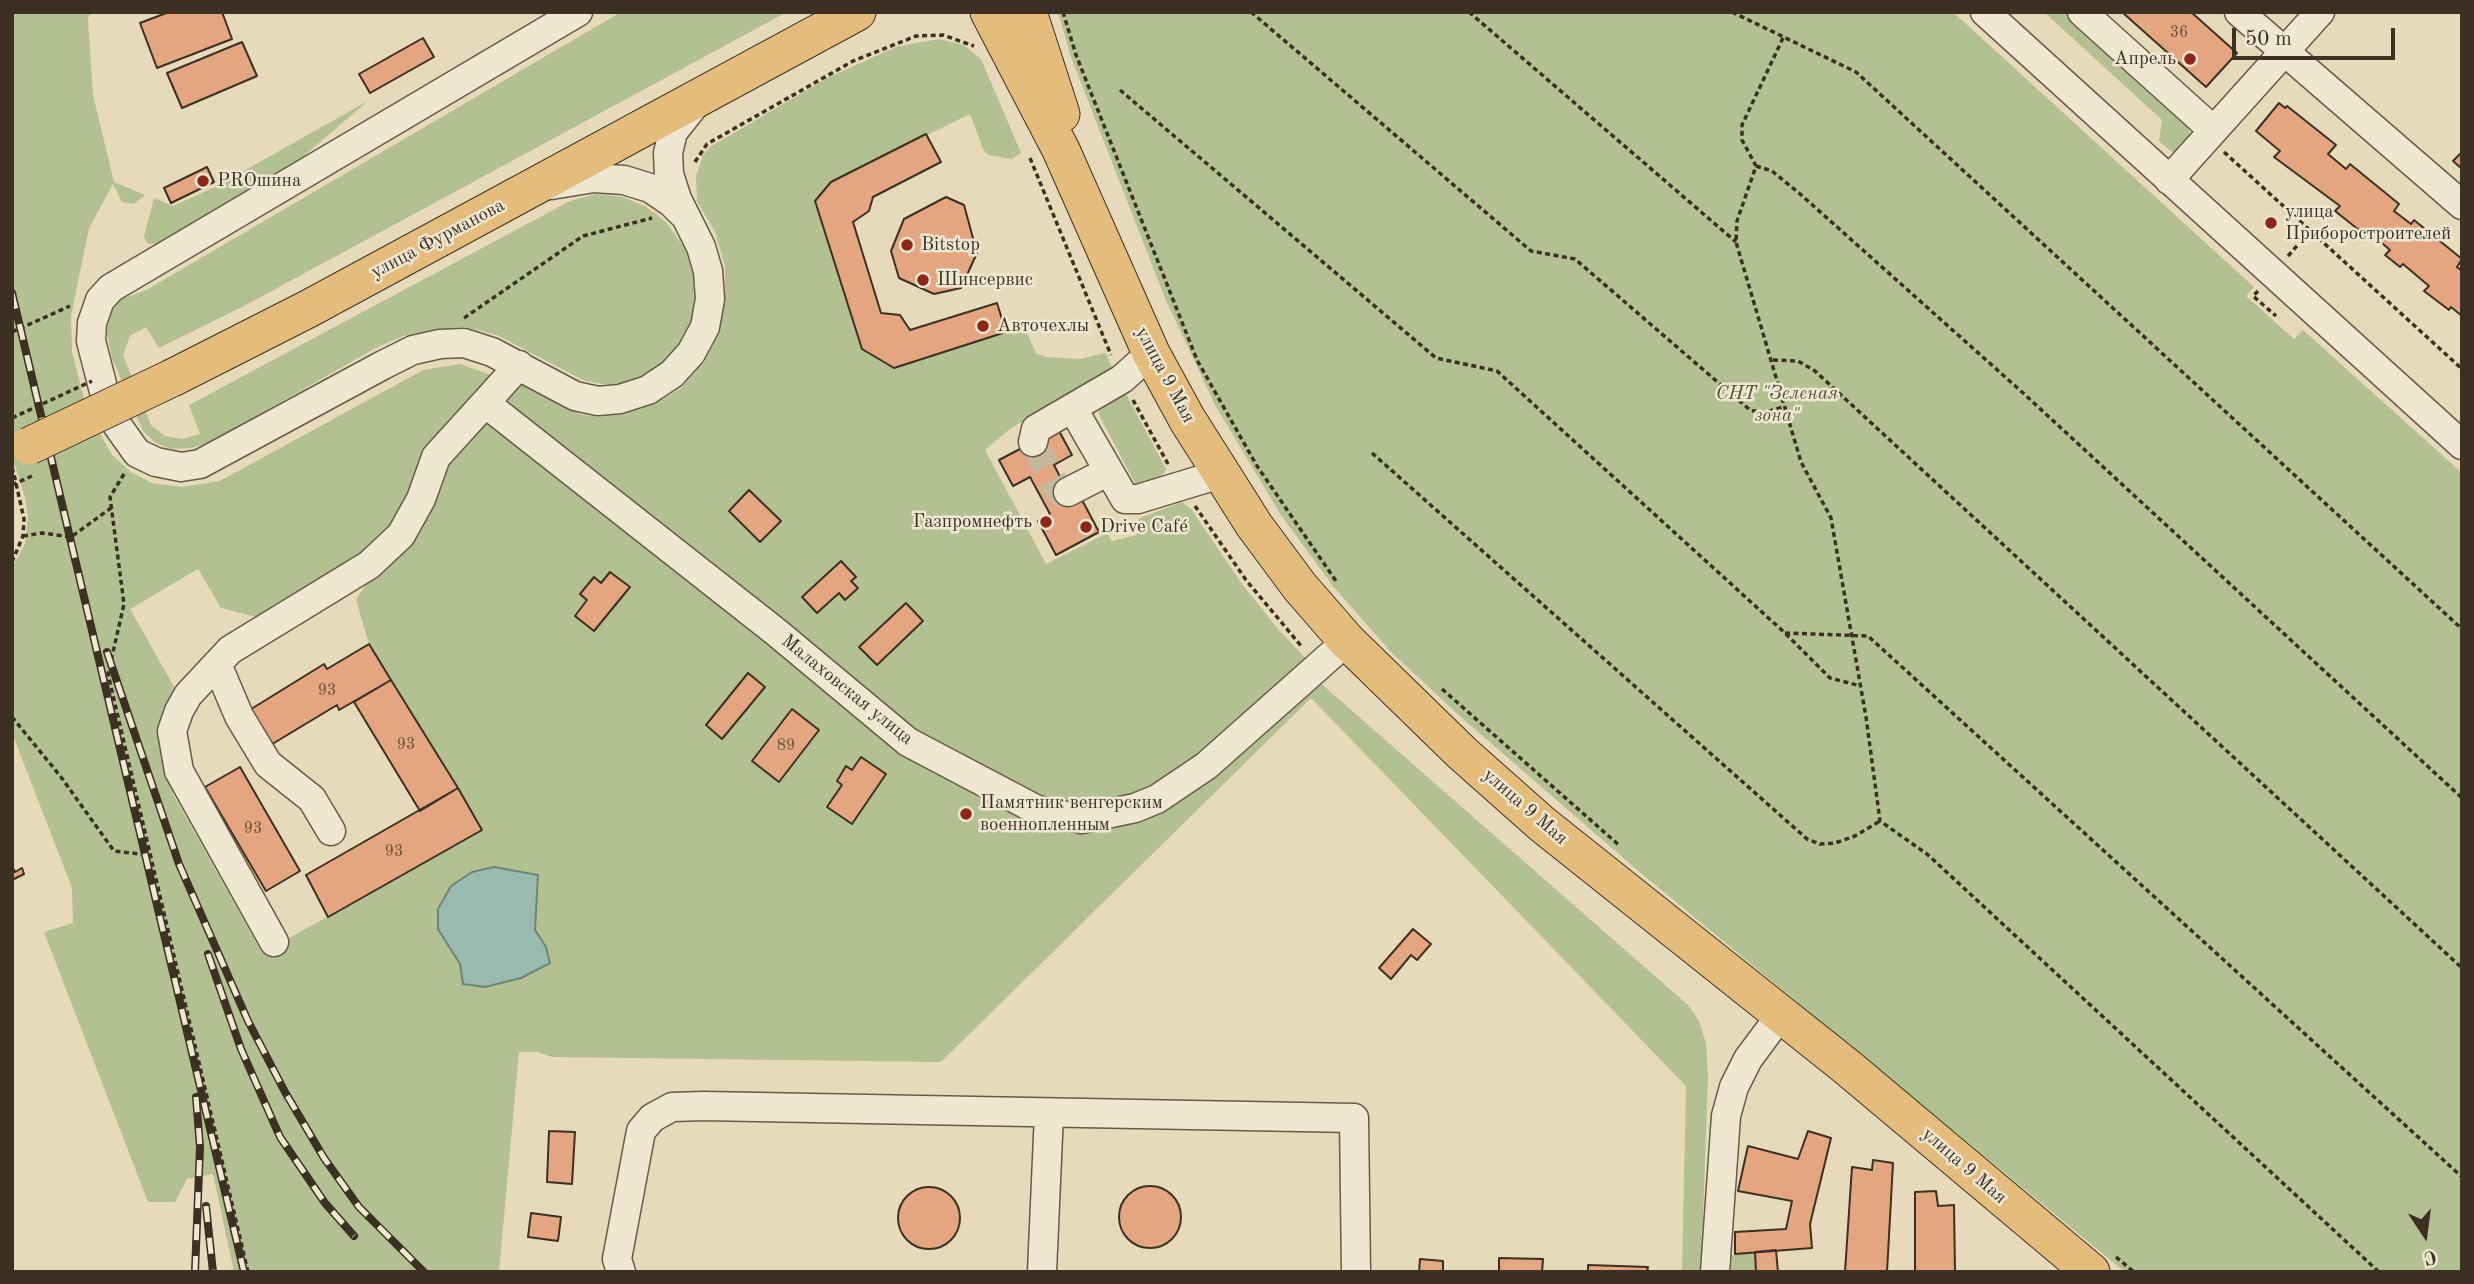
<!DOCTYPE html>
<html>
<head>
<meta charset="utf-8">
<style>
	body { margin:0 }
	#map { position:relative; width:2474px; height:1284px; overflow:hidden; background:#e7daba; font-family:"Old Standard TT",serif }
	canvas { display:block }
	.frame { position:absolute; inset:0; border:14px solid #3b3022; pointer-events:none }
	.north { position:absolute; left:2390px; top:1200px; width:70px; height:70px; -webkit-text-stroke:5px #efe7d2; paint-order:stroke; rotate:167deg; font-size:19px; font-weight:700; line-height:28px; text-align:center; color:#3b3022 }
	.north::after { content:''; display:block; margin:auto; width:24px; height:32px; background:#3b3022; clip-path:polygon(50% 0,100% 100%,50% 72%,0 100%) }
	.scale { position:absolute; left:2232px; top:28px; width:163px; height:32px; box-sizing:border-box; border:4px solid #3b3022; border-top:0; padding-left:9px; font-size:21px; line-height:24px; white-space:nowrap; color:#3b3022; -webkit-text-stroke:5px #efe7d2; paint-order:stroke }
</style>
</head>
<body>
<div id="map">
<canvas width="2474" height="1284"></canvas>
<div class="frame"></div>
<div class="north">С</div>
<div class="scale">50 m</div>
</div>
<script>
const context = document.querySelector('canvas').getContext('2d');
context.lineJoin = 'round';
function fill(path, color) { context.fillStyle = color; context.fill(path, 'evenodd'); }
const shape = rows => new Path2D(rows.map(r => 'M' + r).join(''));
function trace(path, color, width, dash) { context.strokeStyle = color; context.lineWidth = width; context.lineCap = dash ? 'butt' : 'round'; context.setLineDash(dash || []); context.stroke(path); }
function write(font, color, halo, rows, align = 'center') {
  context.font = font + ' "Old Standard TT",serif'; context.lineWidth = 5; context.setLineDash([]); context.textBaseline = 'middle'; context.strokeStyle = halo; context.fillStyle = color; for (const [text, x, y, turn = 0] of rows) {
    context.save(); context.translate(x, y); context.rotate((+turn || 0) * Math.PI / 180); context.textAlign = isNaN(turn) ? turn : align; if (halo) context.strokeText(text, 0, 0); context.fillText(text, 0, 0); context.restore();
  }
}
fill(shape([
	[12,12,92,12,88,18,93,95,114,182,145,195,134,204,122,202,113,184,89,228,71,316,72,352,87,410,112,455,131,472,152,483,182,487,220,481,423,370,460,364,494,376,395,530,364,557,260,618,221,608,198,569,130,609,177,692,161,733,164,764,173,794,262,953,363,897,458,788,369,644,356,600,444,460,486,412,905,748,1100,822,1318,681,1688,1005,1699,1021,1706,1043,1708,1077,1701,1272,1682,1272,1686,1086,1311,698,941,1062,552,1057,538,1052,519,1052,499,1272,234,1272,213,1174,187,1179,175,1202,148,1202,44,932,73,923,72,888,12,733,12,568,25,544,28,517,25,498,12,456],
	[621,12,787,12,244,306,159,348,146,327,130,336,123,355,151,425,165,436,183,439,200,434,189,405,570,201,596,194,622,197,645,206,666,222,685,249,696,274,697,301,691,327,676,350,657,369,632,381,609,385,585,381,497,335,465,327,436,329,403,336,376,348,210,442,192,448,172,449,156,443,143,431,112,358,107,333,109,315,120,300,148,289],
	[1058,12,1953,12,2254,287,2246,296,2294,339,2303,330,2462,473,2462,1272,2125,1272,1643,875,1463,719,1390,651,1333,586,1281,515,1215,405,1165,298,1071,57],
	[2044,12,2065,12,2188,126,2192,141,2181,152,2172,152,2159,141,2162,120],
	[939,39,964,45,981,59,1021,153,1012,159,988,155,983,149,970,114,831,182,815,201,862,349,894,368,1006,332,1026,331,1036,353,1045,357,1080,359,1106,353,1113,370,1011,428,985,450,1046,564,1107,533,1112,541,1137,535,1136,524,1140,518,1182,502,1191,509,1242,584,1278,629,1309,662,1154,794,1060,809,915,738,498,406,519,382,579,414,598,417,625,414,655,404,680,389,703,363,719,333,725,301,725,266,715,232,697,201,696,176,703,155,710,147,829,77,896,47],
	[368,101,292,166,164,243,148,244,144,237,154,198,173,206,215,187],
	[1122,392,1126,394,1166,469,1160,479,1143,485,1135,483,1099,415,1099,408],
	[1755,1252,1756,1272,1728,1272,1728,1256]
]), '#b3c092');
const water = shape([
	[494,867,538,875,535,930,546,947,550,963,521,978,485,987,463,984,460,964,438,929,438,909,451,886,472,872,494,867]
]);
fill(water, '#97bbaf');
trace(water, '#728377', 2);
const building = shape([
	[169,12,222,12,232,39,157,68,140,23,169,12],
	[2122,12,2191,12,2237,53,2206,87,2122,12],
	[423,38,434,57,370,93,359,74,423,38],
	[242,42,257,76,182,108,167,73,242,42],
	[2279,103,2285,108,2287,106,2336,145,2328,154,2346,169,2350,164,2399,204,2394,211,2411,224,2414,220,2462,259,2457,267,2462,271,2462,316,2451,307,2449,310,2424,291,2429,286,2403,264,2400,267,2385,255,2390,250,2367,230,2364,234,2335,211,2340,206,2274,157,2280,151,2256,131,2279,103],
	[926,134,941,162,873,197,869,211,853,222,881,313,900,315,910,330,997,303,1006,332,894,368,862,349,815,201,831,182,926,134],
	[2462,152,2462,169,2453,161,2462,152],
	[207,167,214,182,171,203,164,188,207,167],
	[946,197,964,205,977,253,961,288,934,294,899,278,891,251,904,219,946,197],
	[1058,429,1072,455,1054,465,1073,502,1081,498,1099,532,1056,555,1038,521,1050,514,1030,477,1013,486,999,460,1058,429],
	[749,490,781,521,760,542,729,511,749,490],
	[841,561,856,577,851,581,858,588,845,600,839,593,817,613,802,597,841,561],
	[610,572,630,587,594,631,575,616,587,600,580,594,594,577,601,583,610,572],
	[906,603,923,621,877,665,859,647,906,603],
	[369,644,391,680,339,710,337,705,269,746,248,711,324,664,327,669,369,644],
	[748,673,765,687,722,739,706,725,748,673],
	[391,680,458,788,420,811,354,702,391,680],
	[792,709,819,730,779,782,752,761,792,709],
	[861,757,886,774,852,824,827,807,842,785,837,781,846,766,852,770,861,757],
	[240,767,300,871,266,891,205,787,240,767],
	[458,788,482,830,328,917,306,875,458,788],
	[12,866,15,872,22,868,24,874,12,880,12,866],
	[1413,929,1431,944,1417,960,1411,955,1391,979,1379,968,1413,929],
	[549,1131,575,1132,572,1184,547,1182,549,1131],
	[1808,1131,1831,1138,1810,1224,1812,1248,1735,1254,1735,1232,1786,1229,1792,1201,1738,1191,1748,1146,1798,1159,1808,1131],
	[1873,1160,1893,1163,1887,1272,1845,1272,1852,1167,1872,1170,1873,1160],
	'1119 1217a31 31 0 1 1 62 0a31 31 0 1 1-62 0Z',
	'898 1218a31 31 0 1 1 62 0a31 31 0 1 1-62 0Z',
	[1936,1191,1938,1206,1954,1205,1955,1272,1915,1272,1915,1192,1936,1191],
	[531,1213,561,1217,558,1241,528,1237,531,1213],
	[1776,1250,1778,1272,1756,1272,1755,1252,1776,1250],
	[1499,1258,1543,1259,1542,1272,1499,1272,1499,1258],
	[1420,1259,1443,1261,1443,1272,1419,1272,1420,1259],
	[1588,1265,1648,1267,1647,1272,1588,1272,1588,1265]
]);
fill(building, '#e4a681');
trace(building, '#3b3022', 2);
trace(shape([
	[1033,442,1058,490,1063,493,1068,492]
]), '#c5b89c', 28, [28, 14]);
const minor = shape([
	[578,12,111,288,100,300,92,323,91,341,110,415,137,453,156,462,181,467,200,464,383,365,413,350,440,344,464,343,492,352,575,396,598,401,620,399,648,390,672,374,691,353,705,327,710,299,708,271,701,247,677,199,669,174,668,153,673,132,696,103],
	[1985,12,2462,445],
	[2082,12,2213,130],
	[2239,12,2462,205],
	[2169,180,2320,12],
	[551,185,594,178,624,180,650,188,672,203,684,215],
	[519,365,485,403,776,632,908,742,1037,810,1082,819,1135,808,1157,799,1206,766,1347,641],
	[1073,409,1125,499,1138,499,1220,474],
	[1033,442,1036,429,1122,379,1151,353],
	[1068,492,1107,472],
	[217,664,239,716,268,764,312,799,331,831],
	[274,942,179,771,172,731,179,711,188,695,230,650,369,565,401,535,421,499,436,457,485,403],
	[621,1272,617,1259,641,1131,652,1118,672,1107,704,1106,1354,1118,1356,1272],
	[1042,1272,1049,1113],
	[1715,1272,1726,1116,1734,1087,1748,1059,1780,1016]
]);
const major = shape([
	[989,12,1061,150,1151,353,1187,419,1254,525,1300,587,1347,641,1462,753,1542,824,1847,1067,2091,1272],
	[1028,12,1061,114],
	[174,377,308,309,857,12]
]);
trace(minor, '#665a48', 31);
trace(major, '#3b3022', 39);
trace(shape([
	[1063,12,1076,55,1197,360,1257,466,1336,581],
	[1251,12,1531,251,1575,259,1750,410,1763,413,1783,407],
	[1469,12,1736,242],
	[1732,12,1856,72,2462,629],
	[1783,38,1742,125,1742,140,1756,166,1737,221,1736,242,1801,462,1831,518,1866,717,1880,821,1927,854,2379,1272],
	[1120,90,1436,358,1497,371,1785,633,1830,678,1861,686],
	[2224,152,2462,369],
	[1030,158,1111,355],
	[695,162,707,144,853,61,916,36,943,35,974,46],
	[1756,166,1772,171,1799,193,2022,392,2462,798],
	[2288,256,2310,231],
	[2258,291,2253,296,2276,316],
	[464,318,583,236,652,218],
	[12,332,70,306],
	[1773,360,1798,361,1815,371,2462,968],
	[1133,400,1168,464],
	[1372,453,1807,839,1820,844,1835,843,1855,836,1880,821],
	[124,474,110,497,124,604,108,674,248,1272],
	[1195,506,1246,580,1302,647],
	[23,536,42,533,71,537,111,508],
	[12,562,23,536,24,519,13,470],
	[1785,633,1868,636,2462,1177],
	[1442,689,1620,846],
	[12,717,61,777,114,851,149,855],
	[2116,1257,2134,1272]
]), '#3b3022', 3.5, [5, 3.5]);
trace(minor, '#efe7d2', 28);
trace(major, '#e4bd7d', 37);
const rail = shape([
	[12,293,244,1272],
	[107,652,179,864,248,1021,285,1092,324,1158,359,1207,424,1272],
	[208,954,241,1049,280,1137,325,1203,354,1236],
	[206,1206,213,1272],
	[195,1272,200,1147,196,1097]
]);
trace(rail, '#3b3022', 8);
trace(rail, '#efe7d2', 5, [16]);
const majorBridge = shape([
	[29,446,174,377]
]);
trace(majorBridge, '#3b3022', 39, []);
trace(shape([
	[12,418,92,381],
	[12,485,32,476]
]), '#3b3022', 3.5, [5, 3.5]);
trace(majorBridge, '#e4bd7d', 37);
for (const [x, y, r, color] of [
	[2190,59,7,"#8f2418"],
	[203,181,7,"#8f2418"],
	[2271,223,7,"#8f2418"],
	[907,245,7,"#8f2418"],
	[923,280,7,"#8f2418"],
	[983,326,7,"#8f2418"],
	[1046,522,7,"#8f2418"],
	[1086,527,7,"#8f2418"],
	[966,814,7,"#8f2418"]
]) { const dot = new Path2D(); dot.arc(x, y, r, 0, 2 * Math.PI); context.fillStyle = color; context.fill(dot); trace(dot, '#efe7d2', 2.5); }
write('16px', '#654e3a', null, [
	["36",2179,33],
	["93",327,691],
	["93",406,745],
	["89",786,746],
	["93",253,829],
	["93",394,852]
]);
write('19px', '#3b3022', '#efe7d2', [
	["Апрель",2176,59,"right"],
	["PROшина",217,181],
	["улица",2285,212],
	["Приборостроителей",2285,234],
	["Bitstop",921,245],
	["Шинсервис",937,280],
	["Авточехлы",997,326],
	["Газпромнефть",1032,522,"right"],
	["Drive Café",1100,527],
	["Памятник венгерским",980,803],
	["военнопленным",980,825]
], 'left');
write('19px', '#3b3022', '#efe7d2', [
	["улица Фурманова",438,239,-28],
	["улица 9 Мая",1165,375,62],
	["Малаховская улица",847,690,39],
	["улица 9 Мая",1525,807,41],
	["улица 9 Мая",1964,1166,41]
]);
write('italic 19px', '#534d38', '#efe7d2', [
	["СНТ \"Зеленая",1777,394],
	["зона\"",1777,416]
]);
</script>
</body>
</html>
